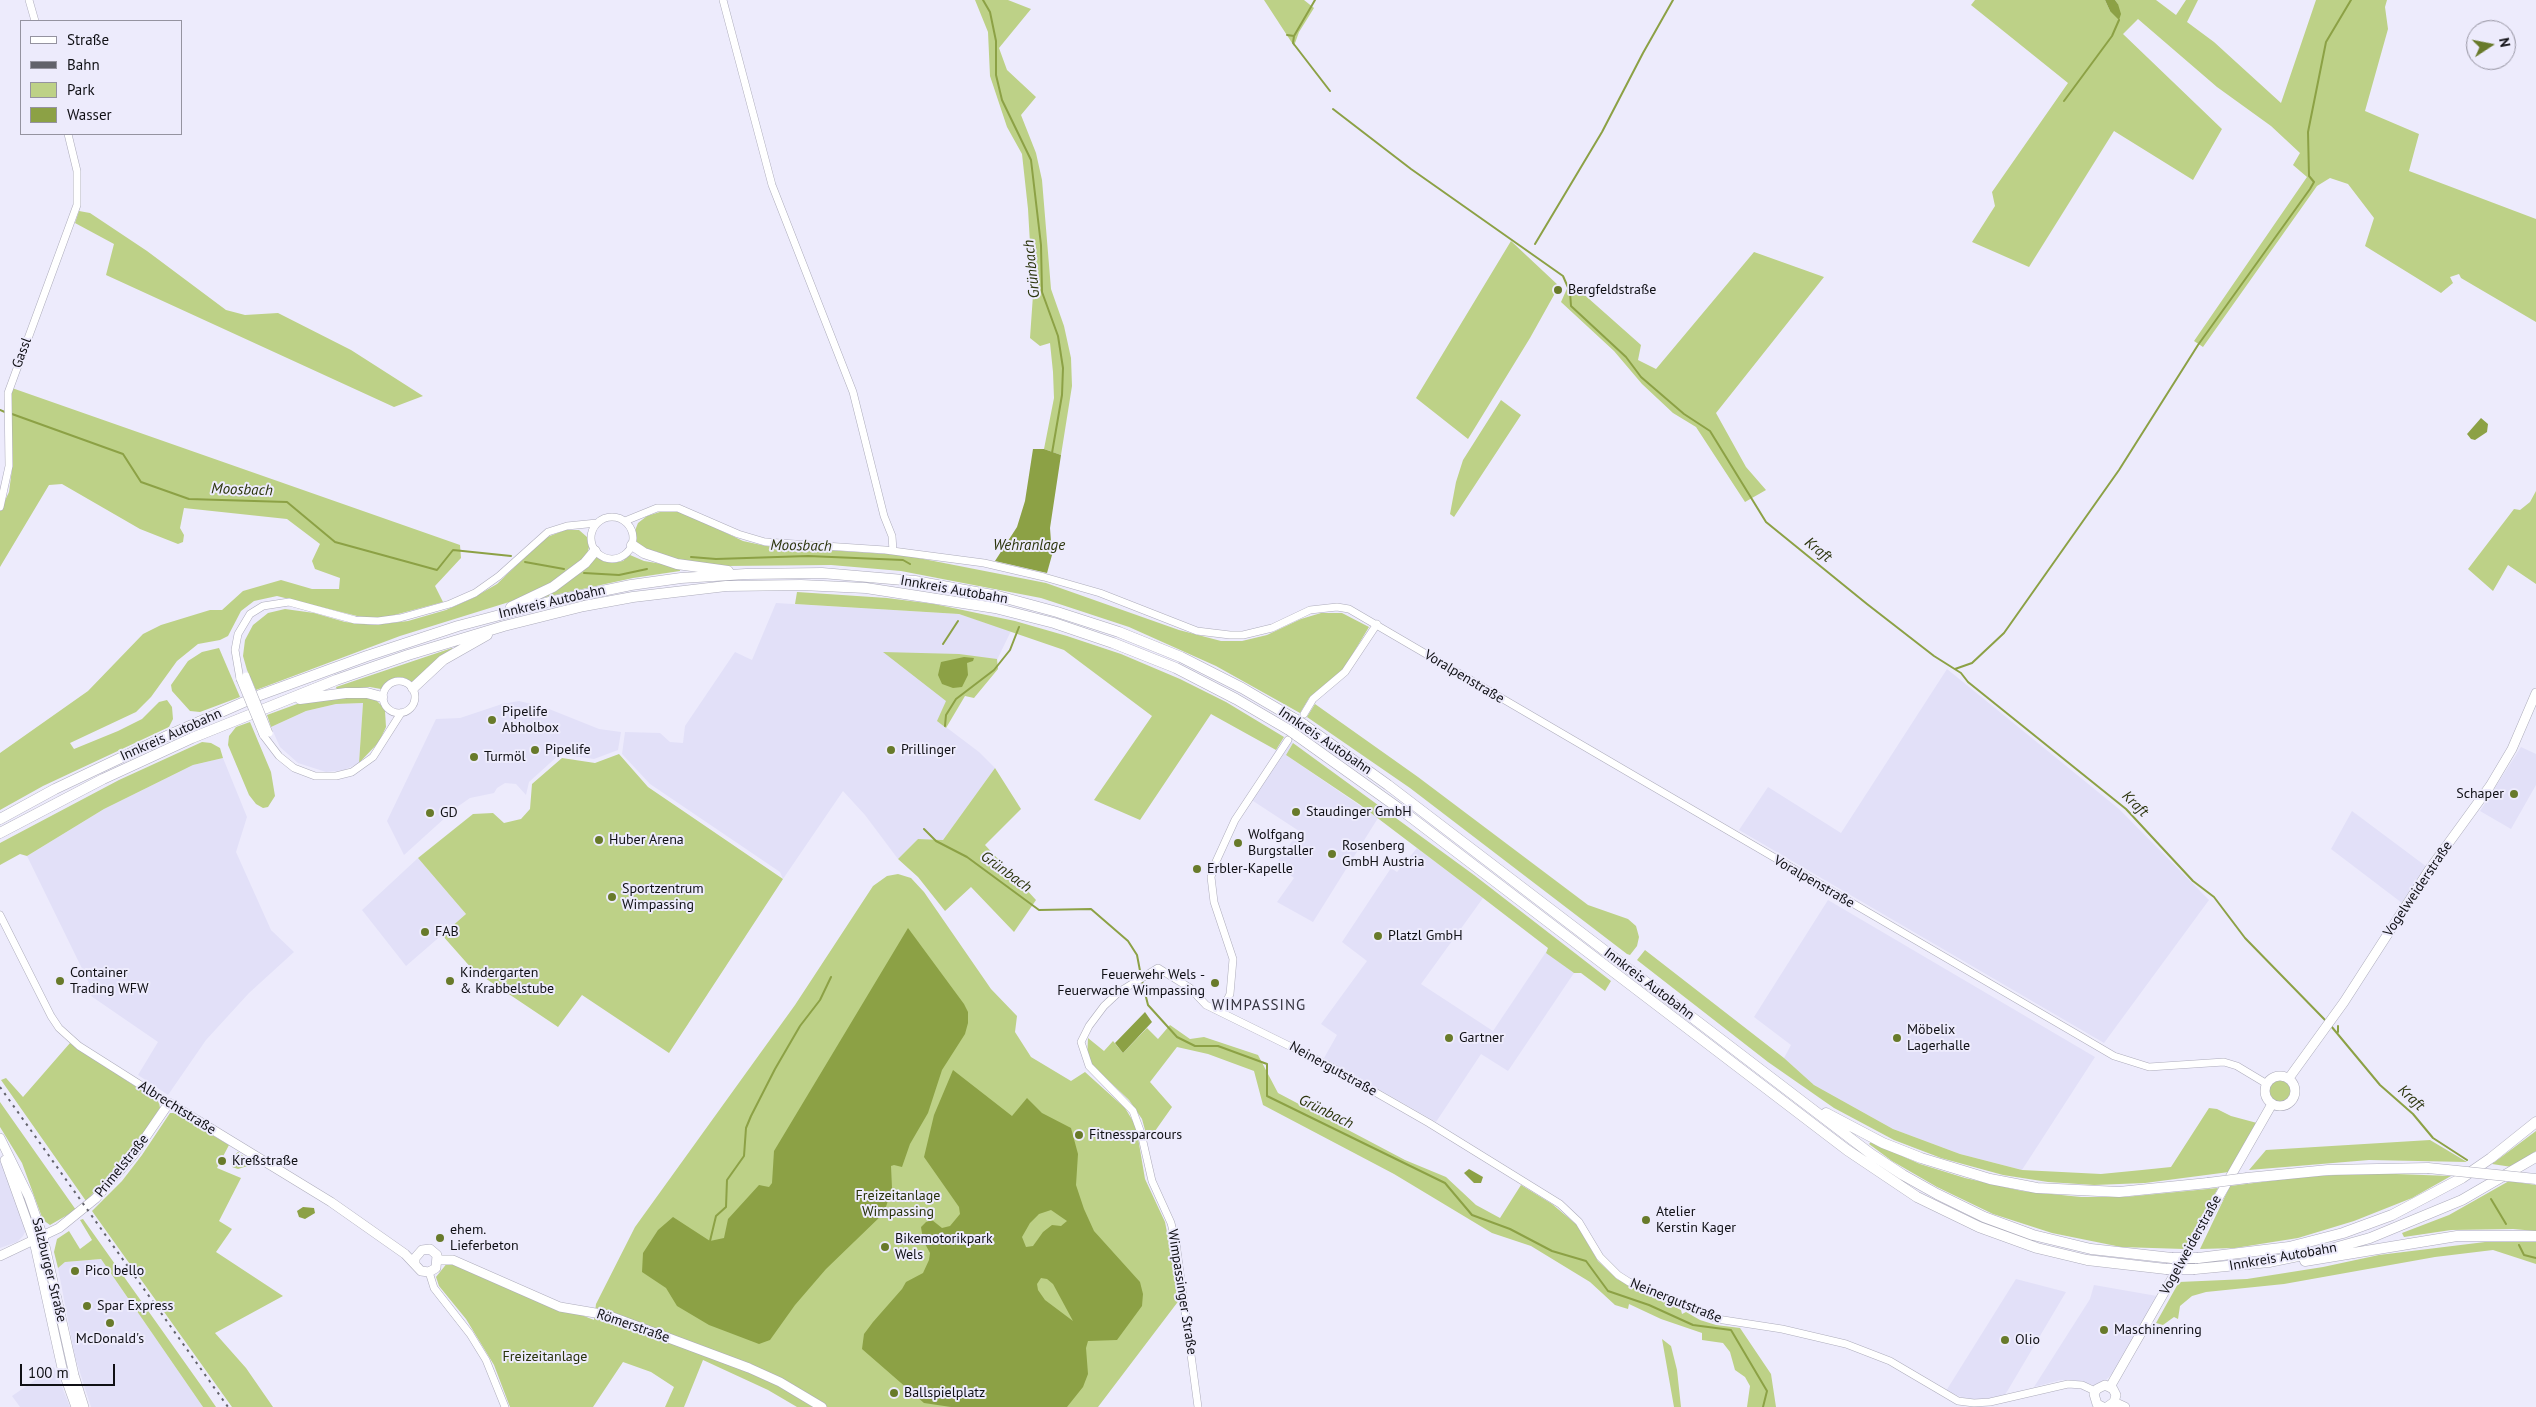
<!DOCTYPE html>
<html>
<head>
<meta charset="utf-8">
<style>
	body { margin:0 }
	#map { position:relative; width:2536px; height:1407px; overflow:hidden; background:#edebfc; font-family:"PT Sans",sans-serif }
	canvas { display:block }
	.legend { position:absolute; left:20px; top:20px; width:162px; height:115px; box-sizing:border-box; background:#edebfc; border:1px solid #9593a0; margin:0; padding:6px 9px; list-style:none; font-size:15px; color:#101015 }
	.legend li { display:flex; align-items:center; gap:10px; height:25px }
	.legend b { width:25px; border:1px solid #9593a0 }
	.north { position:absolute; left:2466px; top:20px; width:50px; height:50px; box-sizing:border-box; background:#edebfc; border:1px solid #9593a0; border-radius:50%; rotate:79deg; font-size:14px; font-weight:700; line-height:20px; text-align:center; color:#101015 }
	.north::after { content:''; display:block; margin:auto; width:18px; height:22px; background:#687a2a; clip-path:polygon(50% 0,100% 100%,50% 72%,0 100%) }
	.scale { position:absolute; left:20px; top:1364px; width:95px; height:22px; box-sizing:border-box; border:2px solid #101015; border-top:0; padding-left:6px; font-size:15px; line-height:18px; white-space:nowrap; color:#101015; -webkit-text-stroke:4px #edebfc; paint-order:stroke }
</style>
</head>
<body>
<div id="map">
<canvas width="2536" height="1407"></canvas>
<ul class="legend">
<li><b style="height:6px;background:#fff"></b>Straße</li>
<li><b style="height:6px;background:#62626b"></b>Bahn</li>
<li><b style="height:14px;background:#bdd187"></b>Park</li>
<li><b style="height:14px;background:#8ca145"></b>Wasser</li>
</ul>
<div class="north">N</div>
<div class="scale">100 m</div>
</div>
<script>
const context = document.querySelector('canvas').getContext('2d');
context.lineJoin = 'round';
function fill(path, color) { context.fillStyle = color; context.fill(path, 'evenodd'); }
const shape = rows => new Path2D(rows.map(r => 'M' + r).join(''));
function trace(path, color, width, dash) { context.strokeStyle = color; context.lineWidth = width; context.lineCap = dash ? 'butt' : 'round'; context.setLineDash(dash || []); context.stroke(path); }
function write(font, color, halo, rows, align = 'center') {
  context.font = font + ' "PT Sans",sans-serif'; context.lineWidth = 4; context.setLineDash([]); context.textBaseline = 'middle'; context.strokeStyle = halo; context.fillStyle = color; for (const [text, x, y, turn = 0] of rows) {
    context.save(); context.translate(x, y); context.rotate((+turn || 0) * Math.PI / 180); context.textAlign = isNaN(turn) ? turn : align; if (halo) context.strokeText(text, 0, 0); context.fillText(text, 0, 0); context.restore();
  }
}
fill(shape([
	[776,603,959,614,1011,631,995,664,953,688,938,721,979,752,995,768,943,840,918,839,898,859,865,815,843,791,783,879,780,872,650,784,622,754,625,732,660,733,670,742,683,743,685,726,735,652,752,660],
	[1947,669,2119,809,2209,900,2104,1043,1739,830,1768,787,1841,833],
	[519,701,544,707,599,729,621,732,618,750,594,759,560,754,529,782,526,795,516,784,505,783,497,788,494,793,470,798,457,807,404,855,387,821,436,719,460,718,502,704],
	[363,703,359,763,344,770,326,772,298,763,280,747,271,727,306,711,336,704],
	[1284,737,1293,743,1286,755,1378,818,1313,922,1277,902,1294,878,1276,864,1299,831,1247,797],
	[2521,747,2536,754,2536,785,2511,829,2480,811],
	[223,758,247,817,236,852,271,930,294,952,249,993,206,1040,168,1095,138,1075,158,1042,91,996,93,991,27,856,104,809,193,765],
	[2352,811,2427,867,2402,903,2331,849],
	[1417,848,1483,898,1421,984,1493,1031,1546,952,1574,973,1508,1071,1481,1054,1436,1122,1324,1058,1337,1035,1321,1024,1367,961,1342,942,1391,868,1397,872],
	[418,858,466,914,406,966,362,910],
	[1828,900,2095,1057,2022,1170,1960,1154,1893,1129,1814,1085,1784,1058,1791,1045,1754,1017],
	[0,1157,27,1228,23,1236,17,1242,0,1248],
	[101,1259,203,1407,91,1407,75,1357,58,1268,65,1262],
	[2016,1279,2066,1292,2005,1395,1986,1400,1967,1399,1946,1391],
	[2094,1285,2157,1296,2113,1373,2103,1383,2094,1385,2074,1380,2061,1380,2034,1387,2090,1299],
	[54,1367,70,1407,20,1407,12,1396]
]), '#e2e0f8');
fill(shape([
	[975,0,1008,0,1031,9,999,48,1007,70,1036,97,1021,115,1036,153,1042,180,1051,289,1064,326,1071,358,1072,386,1061,455,1044,449,1054,398,1053,372,1050,343,1040,346,1030,338,1033,295,1028,209,1022,154,1007,127,990,76,988,32],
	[1264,0,1304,0,1314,8,1299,32,1294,46],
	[1975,0,2105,0,2110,11,2118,4,2115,0,2156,0,2176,15,2186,0,2198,0,2187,22,2214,42,2281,103,2316,0,2387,0,2385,7,2388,29,2365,111,2419,134,2409,171,2536,219,2536,322,2461,278,2459,274,2450,277,2453,283,2441,293,2365,246,2374,218,2348,184,2330,178,2317,186,2203,347,2194,341,2307,177,2293,165,2300,153,2271,126,2217,87,2138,19,2123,34,2222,129,2193,180,2114,131,2029,267,1972,242,1995,206,1992,192,2068,83,1971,5],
	[79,211,90,213,147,251,226,310,245,315,278,313,351,350,423,396,394,407,106,275,114,244,75,223],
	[1511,241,1559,286,1530,338,1468,439,1416,398],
	[1754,252,1824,277,1716,413,1746,467,1766,490,1745,502,1696,427,1673,413,1642,384,1614,351,1561,302,1570,282,1641,345,1638,360,1656,369],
	[12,388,460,545,461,558,435,586,443,602,387,617,361,617,277,596,254,601,241,611,228,636,220,640,198,644,177,661,151,697,136,712,70,743,74,749,118,731,142,719,159,702,167,700,172,707,173,719,169,727,43,786,0,810,0,753,88,691,143,634,161,625,210,610,222,610,243,591,281,580,312,589,339,589,340,578,315,569,312,561,320,544,287,519,184,508,180,528,184,535,183,542,178,544,140,529,62,484,49,485,0,567,0,511,9,492,12,469,9,410],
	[1501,400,1521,415,1454,517,1450,514,1456,482,1463,460],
	[2536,491,2536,584,2508,565,2493,591,2468,569,2514,509,2520,510,2530,502],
	[663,511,680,511,743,541,766,546,903,555,1046,583,1179,630,1221,641,1242,641,1267,635,1301,619,1321,613,1342,613,1369,627,1343,670,1309,698,1300,713,1216,666,1129,627,1041,598,901,571,831,565,725,566,682,563,655,551,644,551,636,545,634,533,638,523,647,516],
	[565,530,579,530,587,537,589,547,587,555,549,586,522,598,400,636,256,690,247,670,243,656,245,640,253,625,268,613,285,609,314,613,345,622,374,625,408,621,446,610,473,598,497,584,545,538],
	[630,555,644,561,680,567,680,571,633,578,541,598,595,556,603,561,613,563,623,561],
	[797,592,887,598,934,604,1015,621,1067,636,1121,654,1180,679,1226,702,1284,737,1276,750,1211,714,1140,820,1094,800,1152,716,1064,650,959,614,795,604],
	[219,648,240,697,200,712,190,711,172,691,171,685,188,661,202,652],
	[452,648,453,651,412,682,405,678,398,677,384,684,381,689,370,687,337,690,336,687],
	[883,652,959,654,997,659,998,669,974,698,965,696,946,728,937,721,946,701],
	[373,697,381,705,385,711,386,727,379,742,359,763,363,703,336,704,306,711,271,727,267,715,297,704,328,698],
	[1315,704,1418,777,1588,905,1628,919,1636,926,1639,937,1637,946,1630,955,1627,954,1410,788,1307,717],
	[250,722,271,772,275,796,268,807,263,808,256,804,249,795,228,745,229,736,236,727],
	[202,742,211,743,220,748,223,758,193,765,104,809,27,856,20,854,0,865,0,843,119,780],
	[1293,743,1474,875,1611,981,1605,991,1581,973,1574,973,1546,953,1548,948,1483,898,1359,804,1286,755],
	[619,754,648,787,783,879,669,1053,582,995,558,1027,473,970,442,935,466,914,418,858,473,814,493,813,504,823,521,819,530,809,532,784,562,758,595,763],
	[995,768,1021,809,985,845,1036,900,1014,932,971,887,945,911,918,877,898,859,918,839,943,840],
	[898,874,911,878,924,892,991,989,1017,1016,1015,1032,1031,1057,1071,1081,1085,1072,1125,1108,1136,1126,1145,1179,1165,1222,1180,1299,1098,1407,797,1407,768,1390,703,1360,684,1407,665,1407,674,1387,651,1372,623,1362,593,1407,510,1407,494,1365,466,1319,439,1286,436,1277,448,1262,594,1320,596,1304,635,1227,795,1005,873,886,887,876],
	[1645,950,1784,1058,1814,1085,1893,1129,1960,1154,2022,1170,2101,1174,2142,1170,2171,1167,2209,1108,2217,1109,2231,1116,2257,1123,2229,1172,2145,1183,2094,1185,2048,1182,2003,1175,1941,1158,1894,1140,1834,1108,1768,1062,1637,960],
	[1170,1025,1190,1039,1204,1037,1258,1055,1278,1093,1405,1160,1446,1177,1476,1205,1500,1218,1521,1185,1552,1204,1577,1225,1598,1261,1617,1279,1681,1310,1682,1314,1686,1312,1700,1320,1716,1325,1740,1328,1771,1374,1776,1407,1747,1407,1750,1386,1745,1377,1735,1370,1730,1352,1723,1343,1702,1340,1702,1333,1661,1319,1629,1304,1628,1309,1615,1305,1590,1282,1531,1246,1492,1233,1394,1174,1263,1105,1254,1071,1208,1054,1177,1047,1150,1082,1172,1107,1148,1141,1142,1119,1129,1100,1087,1060,1088,1038,1104,1051,1113,1041,1123,1053,1147,1028,1158,1039],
	[70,1043,159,1102,160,1108,133,1149,86,1201,1,1080,6,1078,23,1097],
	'2269 1091a11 11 0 1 1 22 0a11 11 0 1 1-22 0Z',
	[0,1102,76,1210,50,1225,43,1220,22,1163,0,1127],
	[170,1113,175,1113,229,1145,217,1168,241,1178,219,1221,232,1229,216,1252,283,1296,215,1333,246,1368,273,1407,232,1407,92,1211,122,1181,142,1155],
	[2536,1131,2536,1151,2512,1167,2492,1164],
	[2430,1140,2467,1162,2369,1160,2249,1170,2266,1150],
	[1871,1142,1920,1164,1965,1178,2022,1191,2081,1197,2125,1197,2218,1188,2184,1249,2121,1247,2052,1233,1993,1214,1937,1187,1892,1161,1869,1144],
	[238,1152,252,1163,251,1165,238,1169,232,1167,231,1158],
	[2369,1173,2451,1176,2412,1198,2354,1221,2298,1238,2235,1248,2200,1249,2230,1186,2302,1177],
	[2509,1181,2536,1185,2536,1231,2513,1229,2451,1230,2404,1237,2402,1233,2449,1215],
	[83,1219,205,1391,216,1407,203,1407,101,1259,65,1262,58,1268,54,1252,57,1239,69,1231,80,1249,92,1240,80,1220],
	[2485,1242,2536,1242,2536,1264,2493,1250,2435,1257,2284,1284,2206,1292,2192,1296,2180,1306,2178,1319,2174,1317,2163,1325,2156,1323,2179,1282,2247,1279,2323,1267,2379,1255],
	[1662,1339,1671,1346,1677,1370,1681,1407,1674,1407]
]), '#bdd187');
fill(shape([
	[2105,0,2115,0,2118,4,2121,14,2119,20,2110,11],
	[2481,418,2488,424,2487,432,2475,440,2471,439,2467,434],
	[1033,449,1044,449,1061,455,1050,528,1052,555,1047,573,995,561,1017,527,1025,501],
	[964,657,974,658,973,661,967,663,968,675,962,687,953,688,942,684,938,675,941,662],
	[908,928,964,1004,968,1012,968,1023,965,1034,942,1070,928,1113,910,1144,902,1167,894,1165,891,1166,892,1188,884,1213,826,1269,795,1305,770,1340,759,1344,709,1325,677,1306,666,1288,642,1272,643,1253,658,1230,673,1217,710,1241,724,1238,728,1219,759,1185,769,1187,772,1183,774,1151],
	[1145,1012,1152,1022,1123,1053,1115,1043],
	[953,1070,1012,1116,1027,1098,1042,1113,1071,1128,1078,1154,1076,1185,1084,1209,1094,1231,1140,1282,1143,1294,1142,1306,1117,1340,1088,1341,1086,1348,1088,1374,1083,1387,1067,1407,951,1407,924,1403,862,1349,864,1334,873,1322,902,1289,906,1282,923,1273,929,1260,930,1253,923,1240,921,1227,926,1222,932,1220,942,1228,950,1226,960,1214,959,1207,924,1157,934,1115],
	[1051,1210,1067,1221,1061,1226,1052,1225,1043,1232,1033,1246,1026,1247,1022,1237,1030,1223,1039,1214],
	[1041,1278,1047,1279,1053,1284,1073,1321,1045,1300,1038,1290,1037,1284],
	[1469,1169,1483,1177,1481,1183,1474,1183,1464,1173],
	[303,1207,314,1208,315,1213,305,1219,299,1217,297,1211]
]), '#8ca145');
trace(shape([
	[983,0,990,12,996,41,996,75,1002,100,1031,160,1041,245,1042,292,1058,336,1063,368,1062,395,1052,453],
	[1315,0,1294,36,1293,43,1330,91],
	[1287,35,1294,36],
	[2064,101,2112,36,2119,20],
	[1333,109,1411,169,1563,276,1570,292,1571,306,1626,357,1641,377,1684,414,1710,431,1766,522,1867,604,1934,656,1961,673,1968,682,2126,809,2193,881,2214,897,2245,938,2326,1021],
	[1535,244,1602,132,1643,53,1673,0],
	[0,410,7,413],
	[12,414,123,454,141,482,189,499,287,502,335,542,437,570,453,550,511,556],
	[691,557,716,559,808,556,903,560,910,564],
	[525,562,564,569],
	[584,573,619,575,647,569],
	[943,644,958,621],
	[1955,669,1972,663,2004,633,2119,470,2198,345,2310,189,2314,182,2309,176,2308,132,2326,42,2351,0],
	[945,726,946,715,956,699,994,670,1010,650,1019,627],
	[924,829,936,841,967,857,1039,910,1091,909,1128,941,1137,955,1141,976],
	[1142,981,1148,1005,1177,1037,1195,1046,1218,1046,1267,1064,1267,1096,1445,1183,1472,1215,1510,1229,1552,1251,1586,1261,1608,1291,1649,1305,1693,1325,1731,1330,1767,1391,1763,1407],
	[2331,1026,2380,1085,2413,1114,2433,1138,2467,1160],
	[2338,1032,2338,1026],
	[2491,1199,2506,1224],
	[710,1241,716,1216,726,1207,727,1180,744,1156,746,1128,751,1116,775,1069,800,1026,820,1000,831,977],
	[2519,1245,2524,1255,2536,1258]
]), '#8ca145', 2);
const minor = shape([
	[29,0,35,21],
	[723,0,772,185,853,392,884,516,892,536,893,551],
	[0,507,9,466,8,393,77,205,77,171,68,134],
	'591 538a21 21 0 1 1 42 0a21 21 0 1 1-42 0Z',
	[625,521,657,508,678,508,738,534,765,542,885,550,984,563,1044,577,1100,593,1197,631,1230,635,1243,635,1272,628,1310,610,1337,607,1349,609,2114,1056,2149,1067,2224,1062,2237,1066,2267,1084],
	[240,679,235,650,238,634,250,614,263,606,289,602,355,620,378,621,400,618,450,604,475,593,499,576,548,532,567,526,597,523],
	'383 697a16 16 0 1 1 32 0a16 16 0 1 1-32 0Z',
	[1304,714,1313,699,1345,672,1377,624],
	[263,735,279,756,294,768,315,776,336,776,352,772,373,757,401,713],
	[0,915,51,1016,59,1028,79,1046,169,1103],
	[1222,1011,1230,994,1233,959,1214,902,1211,877,1214,866,1235,820,1288,740],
	[429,1272,434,1288,470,1334,486,1360,505,1407],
	[1198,1407,1176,1243,1171,1223,1152,1181,1141,1133,1133,1111,1089,1066,1081,1042,1089,1026,1104,1006,1119,992,1158,968,1190,988,1206,1005,1326,1064,1429,1123,1560,1204,1579,1222,1600,1257,1618,1275,1629,1282,1717,1319,1782,1329,1846,1344,1890,1361,1958,1401,1974,1403,1990,1402,2068,1384,2082,1385,2095,1391]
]);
const major = shape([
	'2265 1091a15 15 0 1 1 30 0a15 15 0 1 1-30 0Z',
	[2289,1078,2344,1002,2429,870,2490,786,2512,749,2536,693],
	[0,1138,29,1197,43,1237,74,1375,84,1407],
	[5,1160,34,1241,62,1368,76,1407],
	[0,1256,59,1228,96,1198,134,1154,169,1103,331,1202,405,1254,421,1271,429,1272,436,1268,437,1255,430,1249,422,1250,415,1258,415,1263],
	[439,1260,453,1260,560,1307,607,1315,749,1368,780,1382,822,1407],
	[2110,1387,2272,1104],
	[2114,1402,2125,1407],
	[2103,1407,2097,1404,2094,1394,2097,1389,2105,1385,2113,1389,2116,1395,2114,1402,2107,1407]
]);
const highway = shape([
	[632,545,644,553,677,564,728,571],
	[511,607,553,587,585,563,595,551],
	[413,688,443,660,487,635],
	[300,699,346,693,367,693,382,697],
	[1303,724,1388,785,1871,1154,1903,1175,1937,1194,1984,1217,2033,1235,2091,1249,2172,1258],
	[1296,735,1404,812,1847,1150,1917,1197,1979,1227,2037,1248,2087,1260,2166,1269],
	[0,819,55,789,169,735,260,695,367,656,458,626,549,602,631,585,681,578,746,574,822,573,915,581,998,596,1057,612,1119,632,1181,657,1242,688,1295,719],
	[0,833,103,779,192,738,336,680,408,655,504,626,584,606,633,597,726,586,801,585,866,588,995,608,1054,623,1113,643,1176,668,1236,699,1289,730],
	[1826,1113,1883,1143,1921,1158,1990,1179,2037,1188,2119,1192,2208,1183],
	[2247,1178,2328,1170,2428,1168],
	[2198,1258,2289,1247,2343,1233,2392,1215,2462,1178,2491,1158,2536,1122],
	[2305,1261,2457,1236,2536,1236],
	[2195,1269,2269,1262,2327,1250,2370,1238,2462,1200,2536,1157]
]);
trace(minor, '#adacbb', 8);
trace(major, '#adacbb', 10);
trace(highway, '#adacbb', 11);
trace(minor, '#fff', 7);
trace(major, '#fff', 9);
trace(highway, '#fff', 10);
trace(shape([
	[0,1087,228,1407]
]), '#62626b', 2, [2.5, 5]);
const minorBridge = shape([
	[246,676,269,733],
	[240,679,263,735]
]);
const highwayBridge = shape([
	[1295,719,1303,724],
	[1289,730,1296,735],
	[2428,1168,2536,1179],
	[2208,1183,2247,1178],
	[2172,1258,2198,1258],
	[2166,1269,2195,1269]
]);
trace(minorBridge, '#adacbb', 8, []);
trace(highwayBridge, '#adacbb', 11, []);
trace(minorBridge, '#fff', 7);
trace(highwayBridge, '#fff', 10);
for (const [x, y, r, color] of [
	[1558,290,5,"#687a2a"],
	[492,720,5,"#687a2a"],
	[535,750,5,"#687a2a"],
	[891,750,5,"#687a2a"],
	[474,757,5,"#687a2a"],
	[2514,794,5,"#687a2a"],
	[1296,812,5,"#687a2a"],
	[430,813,5,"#687a2a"],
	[599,840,5,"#687a2a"],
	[1238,843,5,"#687a2a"],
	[1332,854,5,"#687a2a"],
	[1197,869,5,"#687a2a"],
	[612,897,5,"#687a2a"],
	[425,932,5,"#687a2a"],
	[1378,936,5,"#687a2a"],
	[60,981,5,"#687a2a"],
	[450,981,5,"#687a2a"],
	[1215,983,5,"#687a2a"],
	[1449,1038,5,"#687a2a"],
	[1897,1038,5,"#687a2a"],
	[1079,1135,5,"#687a2a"],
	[222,1161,5,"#687a2a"],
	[1646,1220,5,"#687a2a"],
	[440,1238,5,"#687a2a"],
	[885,1247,5,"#687a2a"],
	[75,1271,5,"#687a2a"],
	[87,1306,5,"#687a2a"],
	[110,1323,5,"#687a2a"],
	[2104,1330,5,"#687a2a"],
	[2005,1340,5,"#687a2a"],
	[894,1393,5,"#687a2a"]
]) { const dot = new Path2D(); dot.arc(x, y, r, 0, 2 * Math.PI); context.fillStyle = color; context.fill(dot); trace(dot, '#edebfc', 2); }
write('14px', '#101015', '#edebfc', [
	["Bergfeldstraße",1568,290],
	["Pipelife",502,712],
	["Abholbox",502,728],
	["Pipelife",545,750],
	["Prillinger",901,750],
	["Turmöl",484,757],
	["Schaper",2504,794,"right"],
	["Staudinger GmbH",1306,812],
	["GD",440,813],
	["Wolfgang",1248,835],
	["Burgstaller",1248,851],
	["Huber Arena",609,840],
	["Rosenberg",1342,846],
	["GmbH Austria",1342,862],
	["Erbler-Kapelle",1207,869],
	["Sportzentrum",622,889],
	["Wimpassing",622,905],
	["FAB",435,932],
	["Platzl GmbH",1388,936],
	["Container",70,973],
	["Trading WFW",70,989],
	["Kindergarten",460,973],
	["& Krabbelstube",460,989],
	["Feuerwehr Wels -",1205,975,"right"],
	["Feuerwache Wimpassing",1205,991,"right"],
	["Möbelix",1907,1030],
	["Lagerhalle",1907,1046],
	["Gartner",1459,1038],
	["Fitnessparcours",1089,1135],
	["Kreßstraße",232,1161],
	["Atelier",1656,1212],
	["Kerstin Kager",1656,1228],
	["ehem.",450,1230],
	["Lieferbeton",450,1246],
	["Bikemotorikpark",895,1239],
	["Wels",895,1255],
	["Pico bello",85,1271],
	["Spar Express",97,1306],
	["Maschinenring",2114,1330],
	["McDonald's",110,1339,"center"],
	["Olio",2015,1340],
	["Ballspielplatz",904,1393]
], 'left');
write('14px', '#101015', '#edebfc', [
	["Gassl",22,353,-70],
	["Innkreis Autobahn",954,590,10],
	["Innkreis Autobahn",552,602,-13],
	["Voralpenstraße",1464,677,31],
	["Innkreis Autobahn",171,735,-24],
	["Innkreis Autobahn",1325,741,34],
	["Voralpenstraße",1814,882,30],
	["Vogelweiderstraße",2418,889,-56],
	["Innkreis Autobahn",1649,984,37],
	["Neinergutstraße",1333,1069,29],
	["Albrechtstraße",177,1108,32],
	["Primelstraße",122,1166,-51],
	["Vogelweiderstraße",2191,1245,-61],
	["Innkreis Autobahn",2283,1257,-10],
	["Salzburger Straße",49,1270,76],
	["Wimpassinger Straße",1182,1292,81],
	["Neinergutstraße",1676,1301,22],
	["Römerstraße",633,1326,19]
]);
write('14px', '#29320a', '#edebfc', [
	["Freizeitanlage",898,1196],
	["Wimpassing",898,1212],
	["Freizeitanlage",545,1357]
]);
write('italic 15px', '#2c350d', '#edebfc', [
	["Grünbach",1032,269,-96],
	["Moosbach",242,490,2],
	["Moosbach",801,546,1],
	["Wehranlage",1029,546],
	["Kraft",1818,550,39],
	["Kraft",2135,804,44],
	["Grünbach",1006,872,36],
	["Kraft",2411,1098,43],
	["Grünbach",1326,1112,26]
]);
context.letterSpacing = '1px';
write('15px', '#33323e', '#edebfc', [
	["WIMPASSING",1259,1006]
]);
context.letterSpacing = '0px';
</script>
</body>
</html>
